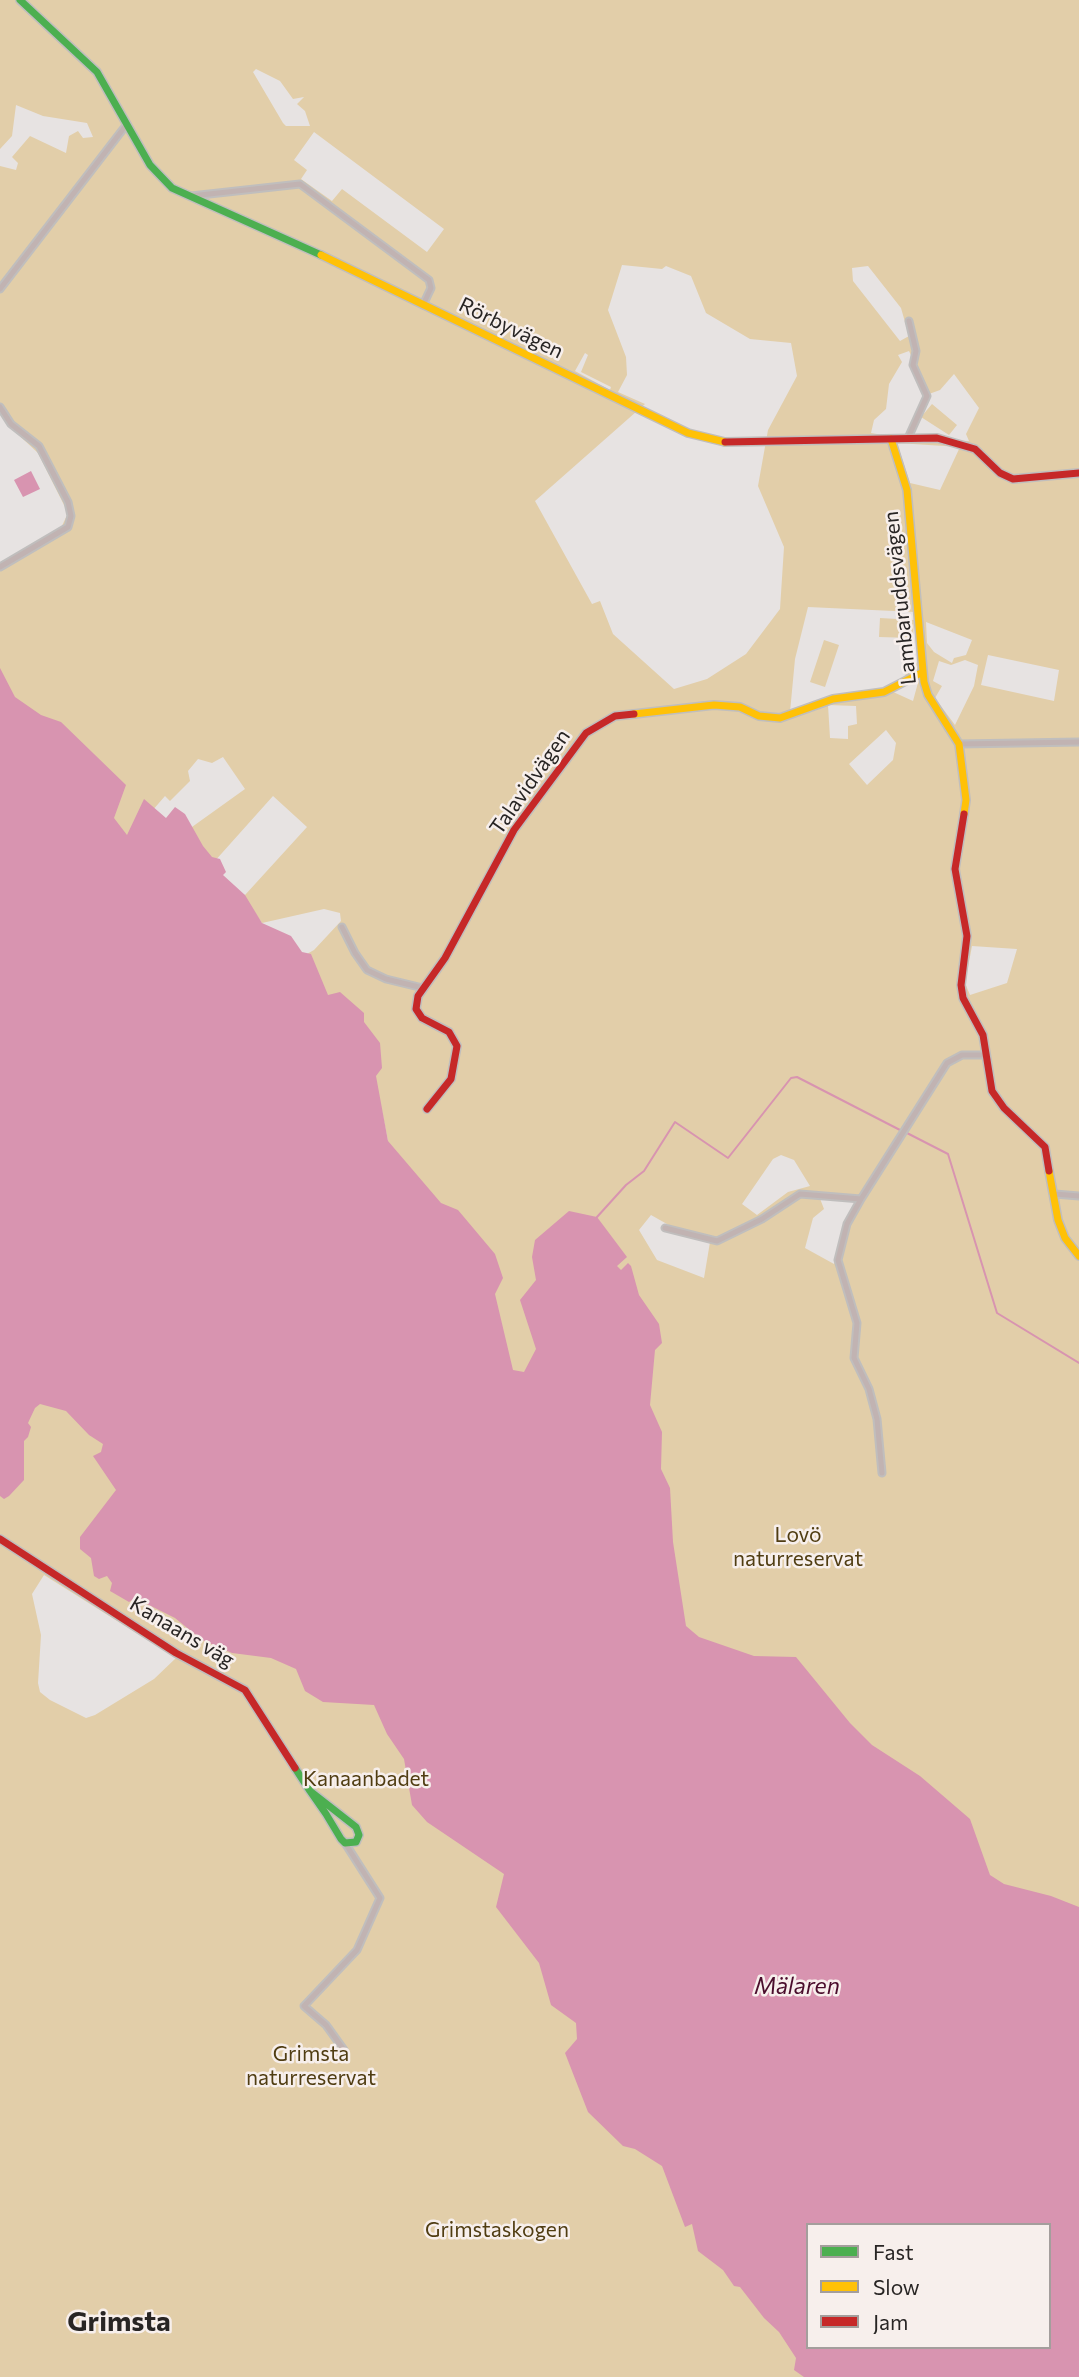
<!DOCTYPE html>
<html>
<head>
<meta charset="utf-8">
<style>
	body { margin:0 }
	#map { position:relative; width:1079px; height:2377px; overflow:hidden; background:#e7e3e2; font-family:Commissioner,sans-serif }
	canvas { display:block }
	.legend { position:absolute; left:806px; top:2223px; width:245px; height:126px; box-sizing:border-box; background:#f7efec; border:2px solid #a49e9c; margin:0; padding:9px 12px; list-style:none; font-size:21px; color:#282524 }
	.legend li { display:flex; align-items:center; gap:14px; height:35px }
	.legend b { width:35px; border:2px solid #a49e9c }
</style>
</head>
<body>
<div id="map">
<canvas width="1079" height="2377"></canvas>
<ul class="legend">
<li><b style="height:9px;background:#4caf50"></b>Fast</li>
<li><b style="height:9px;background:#ffc107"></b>Slow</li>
<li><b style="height:9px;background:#c62828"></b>Jam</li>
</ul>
</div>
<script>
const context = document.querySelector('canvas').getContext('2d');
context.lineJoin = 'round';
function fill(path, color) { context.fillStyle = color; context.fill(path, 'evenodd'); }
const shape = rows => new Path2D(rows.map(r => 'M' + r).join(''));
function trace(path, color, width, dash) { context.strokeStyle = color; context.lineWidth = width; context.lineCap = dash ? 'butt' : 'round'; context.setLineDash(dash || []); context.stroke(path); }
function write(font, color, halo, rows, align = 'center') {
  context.font = font + ' Commissioner,sans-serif'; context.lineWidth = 5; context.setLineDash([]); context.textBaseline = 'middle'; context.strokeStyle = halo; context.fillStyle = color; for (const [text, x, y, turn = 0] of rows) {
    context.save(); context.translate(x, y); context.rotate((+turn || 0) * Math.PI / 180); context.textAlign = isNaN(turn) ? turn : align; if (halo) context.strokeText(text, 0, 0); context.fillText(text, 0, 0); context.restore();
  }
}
fill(shape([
	[0,0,1079,0,1079,2088,0,890,0,563,61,528,68,513,38,453,9,426,0,412,0,166,16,170,18,163,12,157,30,136,66,153,69,136,78,131,83,138,93,137,87,123,43,116,16,105,12,136,0,149],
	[256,69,280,81,293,99,304,97,297,104,305,111,310,126,286,126,283,123,253,72],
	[314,132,444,229,427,252,342,189,332,201,301,179,307,170,294,160],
	[622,265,662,269,666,266,691,276,706,313,750,339,791,343,797,376,768,430,758,486,784,547,780,609,746,654,707,679,674,689,613,634,600,601,592,604,535,501,645,404,618,392,627,375,626,357,608,310],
	[868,266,901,308,909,336,900,341,853,281,852,268],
	[909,351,929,394,940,390,954,374,979,408,966,434,969,441,946,440,944,435,895,437,871,433,874,420,886,409,889,384,902,362,898,355],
	[585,353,588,355,581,372,611,387,610,390,575,371],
	[897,443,960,447,940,490,910,483],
	[808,607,915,612,918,661,897,684,861,696,790,712,795,659],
	[926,622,972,640,966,655,954,658,952,663,934,652,927,643],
	[988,655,1059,670,1054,701,981,685],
	[965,660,978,665,974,686,955,725,935,698,942,686,933,681,939,661,951,665],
	[914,676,919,679,913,701,891,691],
	[828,705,856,706,857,724,848,726,848,739,830,738],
	[886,730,896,743,893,760,867,785,849,764],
	[223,757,245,789,178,837,152,811,165,796,170,801,190,781,188,771,198,759,212,763],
	[273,796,307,827,245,895,205,872],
	[324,909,340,913,341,921,314,950,289,964,234,922,253,910,262,923],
	[972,946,1017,949,1007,983,970,995,965,983],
	[382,1111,388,1141,369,1120],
	[781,1155,794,1160,810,1186,788,1192,757,1215,742,1204,773,1159],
	[819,1196,858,1202,849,1214,834,1264,805,1248,813,1218,824,1209],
	[651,1215,690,1237,710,1242,704,1278,657,1260,639,1230],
	[932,404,957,425,949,435,921,417],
	[880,618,914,620,913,638,879,637],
	[824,640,839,645,825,687,810,682],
	[0,1326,416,1622,808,2347,961,2377,0,2377],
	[44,1575,176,1658,154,1679,95,1715,86,1718,50,1700,40,1692,38,1683,41,1635,32,1594]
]), '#e2cea9');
fill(shape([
	[31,471,40,489,23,497,14,480],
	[0,668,15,697,41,715,61,722,126,785,114,818,127,835,144,799,166,818,175,807,185,814,203,846,212,857,220,859,226,872,223,875,245,895,262,923,291,936,302,952,311,954,328,995,340,992,364,1013,364,1022,380,1043,382,1068,376,1076,388,1141,441,1203,458,1210,495,1254,503,1278,495,1294,513,1370,524,1372,536,1349,520,1300,536,1280,532,1257,535,1240,569,1211,597,1217,627,1257,617,1266,621,1270,628,1263,631,1266,639,1295,659,1324,662,1343,655,1350,650,1405,662,1432,661,1469,670,1488,673,1542,686,1626,699,1637,754,1656,796,1657,850,1723,872,1745,920,1776,970,1819,990,1875,1004,1884,1051,1896,1079,1907,1079,2377,804,2377,794,2370,796,2358,779,2332,764,2318,740,2287,734,2286,723,2270,698,2251,692,2224,685,2227,662,2166,635,2149,623,2146,588,2112,565,2053,577,2039,576,2023,551,2005,539,1963,496,1907,504,1874,427,1822,412,1805,404,1759,387,1734,374,1705,323,1702,305,1691,296,1669,271,1658,232,1653,202,1640,175,1618,135,1598,129,1602,110,1591,112,1583,107,1576,99,1579,94,1576,91,1558,80,1549,80,1537,116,1490,93,1456,101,1452,103,1444,89,1435,66,1411,40,1404,35,1408,28,1423,31,1427,28,1437,24,1441,24,1480,9,1496,4,1499,0,1496],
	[808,2225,1049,2225,1049,2347,808,2347]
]), '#d894b0');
trace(shape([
	[905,1132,948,1154,997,1313,1079,1363],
	[597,1217,626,1185,644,1171,675,1122,728,1158,791,1078,797,1077,900,1130]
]), '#d894b0', 2);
const street = shape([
	[191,196,300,184,429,280,431,288,423,305],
	[0,289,127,124],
	[0,407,11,424,39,446,68,502,71,516,68,527,0,567],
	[908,438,927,396,913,365,916,351,909,321],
	[959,744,1079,742],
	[342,927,355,953,367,970,386,979,423,988],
	[1055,1194,1079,1196],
	[861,1199,847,1224,838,1260,857,1323,854,1358,869,1389,877,1419,882,1473],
	[665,1228,717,1241,762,1219,800,1194,861,1199,947,1063,962,1055,985,1055],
	[344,2050,326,2025,304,2006,357,1950,380,1898,345,1843]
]);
const fast = shape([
	[20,0,97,72,150,165,172,188,321,255],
	[295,1768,310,1791,326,1814,341,1839,345,1843,356,1842,359,1835,356,1827,310,1791]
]);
const slow = shape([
	[321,255,688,433,725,442],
	[891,439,907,490,924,682,928,695,959,744,966,800,964,814],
	[634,714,714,705,740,707,759,716,780,718,833,699,884,692,923,672],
	[1049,1171,1058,1220,1065,1238,1079,1256]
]);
const jam = shape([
	[725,442,937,438,975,449,1000,473,1013,479,1079,473],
	[964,814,955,869,967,936,961,985,963,998,983,1035,992,1091,1004,1108,1045,1147,1049,1171],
	[427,1109,451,1079,457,1046,449,1032,422,1018,416,1009,418,996,445,958,514,830,586,733,615,716,634,714],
	[0,1539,176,1653,245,1690,295,1768]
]);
trace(street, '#c0bebd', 9);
trace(fast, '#c0bebd', 10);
trace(slow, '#c0bebd', 10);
trace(jam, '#c0bebd', 10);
trace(street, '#c1b3b2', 5);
trace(fast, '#4caf50', 7);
trace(slow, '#ffc107', 7);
trace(jam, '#c62828', 7);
write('21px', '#282524', '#f7efec', [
	["Rörbyvägen",511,328,26],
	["Lambaruddsvägen",900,598,-96],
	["Talavidvägen",530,782,-55],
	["Kanaans väg",182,1632,31]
]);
write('21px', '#503d12', '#f7efec', [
	["Lovö",798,1535],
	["naturreservat",798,1559],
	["Kanaanbadet",366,1779],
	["Grimsta",311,2054],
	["naturreservat",311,2078],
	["Grimstaskogen",497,2230]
]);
write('italic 23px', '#4a0d2c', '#f7efec', [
	["Mälaren",797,1986]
]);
write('bold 28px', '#282524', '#f7efec', [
	["Grimsta",119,2322]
]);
</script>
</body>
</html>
